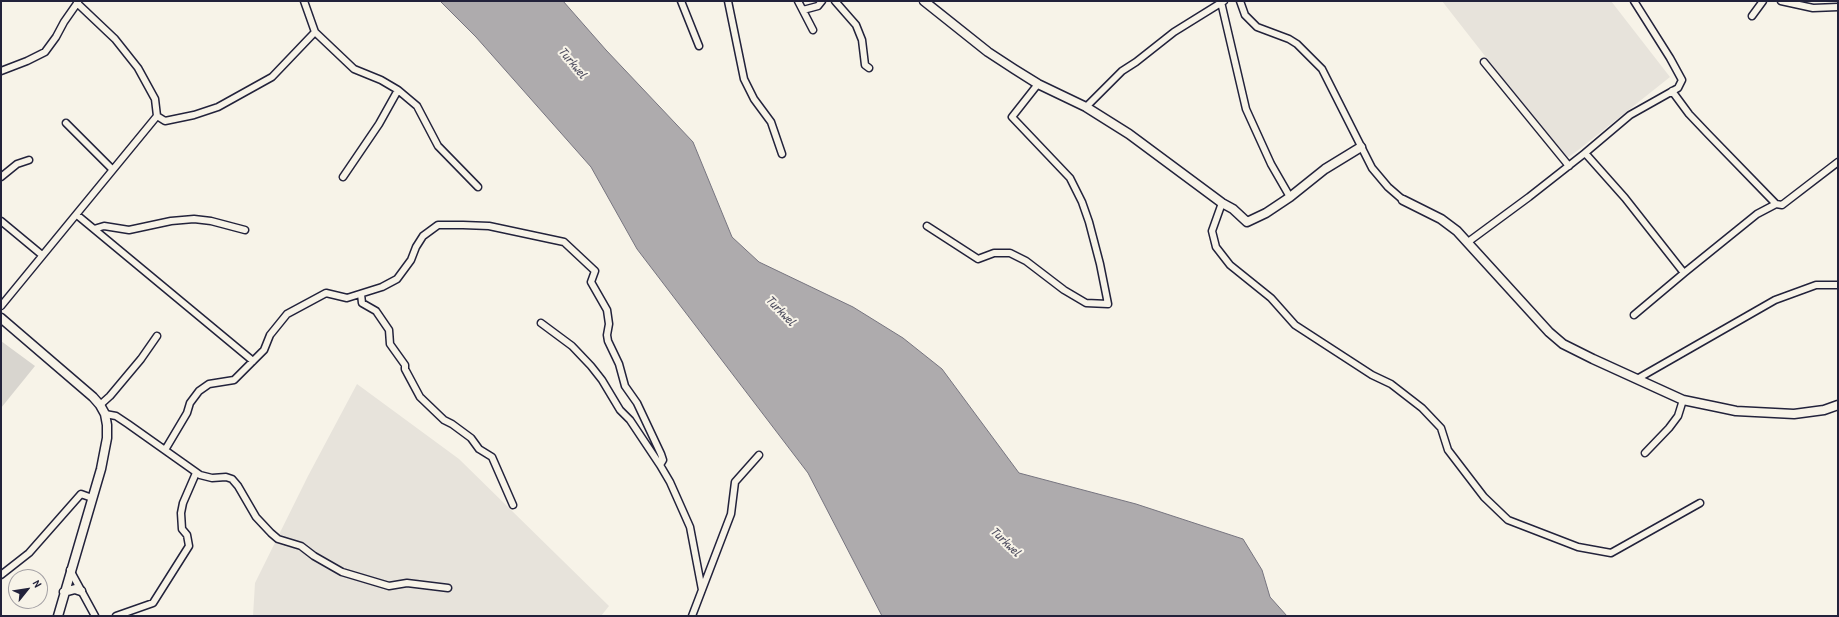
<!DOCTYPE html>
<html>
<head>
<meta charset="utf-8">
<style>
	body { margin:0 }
	#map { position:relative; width:1839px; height:617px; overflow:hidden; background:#f7f3e8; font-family:"Patrick Hand",sans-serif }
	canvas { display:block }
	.frame { position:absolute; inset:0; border:2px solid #22223b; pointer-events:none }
	.north { position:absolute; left:8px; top:569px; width:40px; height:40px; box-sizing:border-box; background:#f7f3e8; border:1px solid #a29fa3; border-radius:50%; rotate:60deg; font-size:11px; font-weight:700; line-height:16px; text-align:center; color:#22223b }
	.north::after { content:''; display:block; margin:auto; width:14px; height:18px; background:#22223b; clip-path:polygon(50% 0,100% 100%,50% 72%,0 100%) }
</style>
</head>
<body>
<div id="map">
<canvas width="1839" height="617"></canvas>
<div class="frame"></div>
<div class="north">N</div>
</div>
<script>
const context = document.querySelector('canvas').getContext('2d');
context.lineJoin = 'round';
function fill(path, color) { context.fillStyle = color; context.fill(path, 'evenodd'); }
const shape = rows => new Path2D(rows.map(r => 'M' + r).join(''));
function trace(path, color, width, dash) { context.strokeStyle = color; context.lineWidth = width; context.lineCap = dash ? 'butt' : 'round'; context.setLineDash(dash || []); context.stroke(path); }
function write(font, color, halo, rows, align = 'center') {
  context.font = font + ' "Patrick Hand",sans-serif'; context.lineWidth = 4; context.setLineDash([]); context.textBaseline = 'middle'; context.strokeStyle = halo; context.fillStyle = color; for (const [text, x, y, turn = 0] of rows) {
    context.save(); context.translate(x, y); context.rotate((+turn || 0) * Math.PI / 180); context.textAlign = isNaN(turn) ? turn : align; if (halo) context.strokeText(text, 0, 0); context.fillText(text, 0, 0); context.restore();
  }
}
fill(shape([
	[1442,1,1611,1,1670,77,1577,151,1567,158,1564,157],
	[357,384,459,459,609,606,601,616,253,616,255,583,308,476]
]), '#e7e3db');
fill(shape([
	[1,341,35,366,1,408]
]), '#d8d5cf');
const water = shape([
	[440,1,563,1,606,50,693,142,732,237,759,262,853,307,903,338,942,369,1019,473,1136,504,1243,539,1262,570,1270,597,1287,616,882,616,808,473,637,249,591,167,476,37,440,1]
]);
fill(water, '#aeabad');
trace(water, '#76747f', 1);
const street = shape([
	[681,1,699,46],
	[728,1,744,79,754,99,771,122,782,154],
	[798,1,813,30],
	[835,1,856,25,862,40,865,65,869,68],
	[1240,1,1245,15,1257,27,1289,39,1297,44,1322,69,1372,168,1388,187,1403,200],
	[1781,1,1813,8,1838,7],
	[1221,2,1246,109,1271,164,1290,197],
	[803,10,818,6,822,1],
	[1752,16,1763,1],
	[315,32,354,69,381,80,398,90,417,106,438,146,478,187],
	[1484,62,1569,166],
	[1,71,27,61,45,52,56,37,64,22,78,2],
	[1672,91,1689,114,1708,134,1776,204],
	[1086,107,1122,71,1136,62,1174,32,1224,1],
	[157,116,165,121,194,115,218,107,272,77,315,32,304,1],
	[66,123,112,169],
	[1585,153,1630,115,1678,88,1682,80,1670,58,1634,1],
	[1,177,17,164,29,160],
	[343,177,379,124,398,90],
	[1222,203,1212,231,1216,247,1230,265,1271,298,1295,325,1372,375,1391,384,1422,408,1441,428,1448,450,1484,497,1508,520,1578,547,1611,553,1700,503],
	[77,215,253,361],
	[1,221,42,255],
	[927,226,978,259,994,253,1010,253,1026,261,1064,290,1086,303,1108,304,1100,264,1089,222,1082,202,1070,178,1012,117,1038,84],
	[94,229,104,226,129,230,171,221,194,219,211,221,245,230],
	[1468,242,1529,197,1585,153,1625,198,1684,273,1757,214,1776,204,1782,205,1838,162],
	[361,294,362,303,376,311,389,330,390,344,405,365,405,369,420,397,444,420,452,424,471,438,479,449,492,457,513,505],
	[1,306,157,116,155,99,138,68,115,39,77,3],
	[1634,315,1684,273],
	[541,323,572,346,591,366,602,380,620,410,630,420,660,465,670,482,690,527,702,590],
	[1637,379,1775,300,1816,285,1838,285],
	[100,405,110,396,141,359,157,336],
	[105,414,116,416,128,424,200,475,212,478,226,477,232,479,238,486,256,517,271,533,278,539,301,546,314,556,342,572,389,586,407,583,448,588],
	[165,450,187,413,190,403,199,391,209,384,234,380,264,350,270,335,287,314,326,293,347,298,382,287,397,279,411,260,416,247,423,236,438,225,463,225,489,226,564,242,595,271,591,282,607,310,609,324,607,335,608,341,619,364,625,386,637,403,661,454,663,460,660,465],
	[1645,453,1669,428,1678,416,1683,400],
	[70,570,95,616],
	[1,575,29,553,81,494,92,498],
	[116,616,153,603,189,546,187,535,182,529,181,513,183,503,196,473],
	[692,616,731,514,735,482,759,455]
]);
const secondary = shape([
	[924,1,988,52,1014,69,1038,84,1086,107,1129,134,1222,203,1233,209,1247,222,1266,213,1290,197,1325,169,1361,147],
	[1403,200,1441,219,1457,231,1549,332,1563,344,1593,359,1683,400,1717,407,1736,411,1794,414,1824,410,1838,405],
	[1,318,93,397,100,405,105,414,107,425,107,438,101,469,58,616],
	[64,592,75,589,81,591]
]);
trace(street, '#22223b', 9);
trace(secondary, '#22223b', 11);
trace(street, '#f7f3e8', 6);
trace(secondary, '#f7f3e8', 8);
write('italic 13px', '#535263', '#f7f3e8', [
	["Turkwel",572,63,50],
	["Turkwel",780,311,46],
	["Turkwel",1005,542,44]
]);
</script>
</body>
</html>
